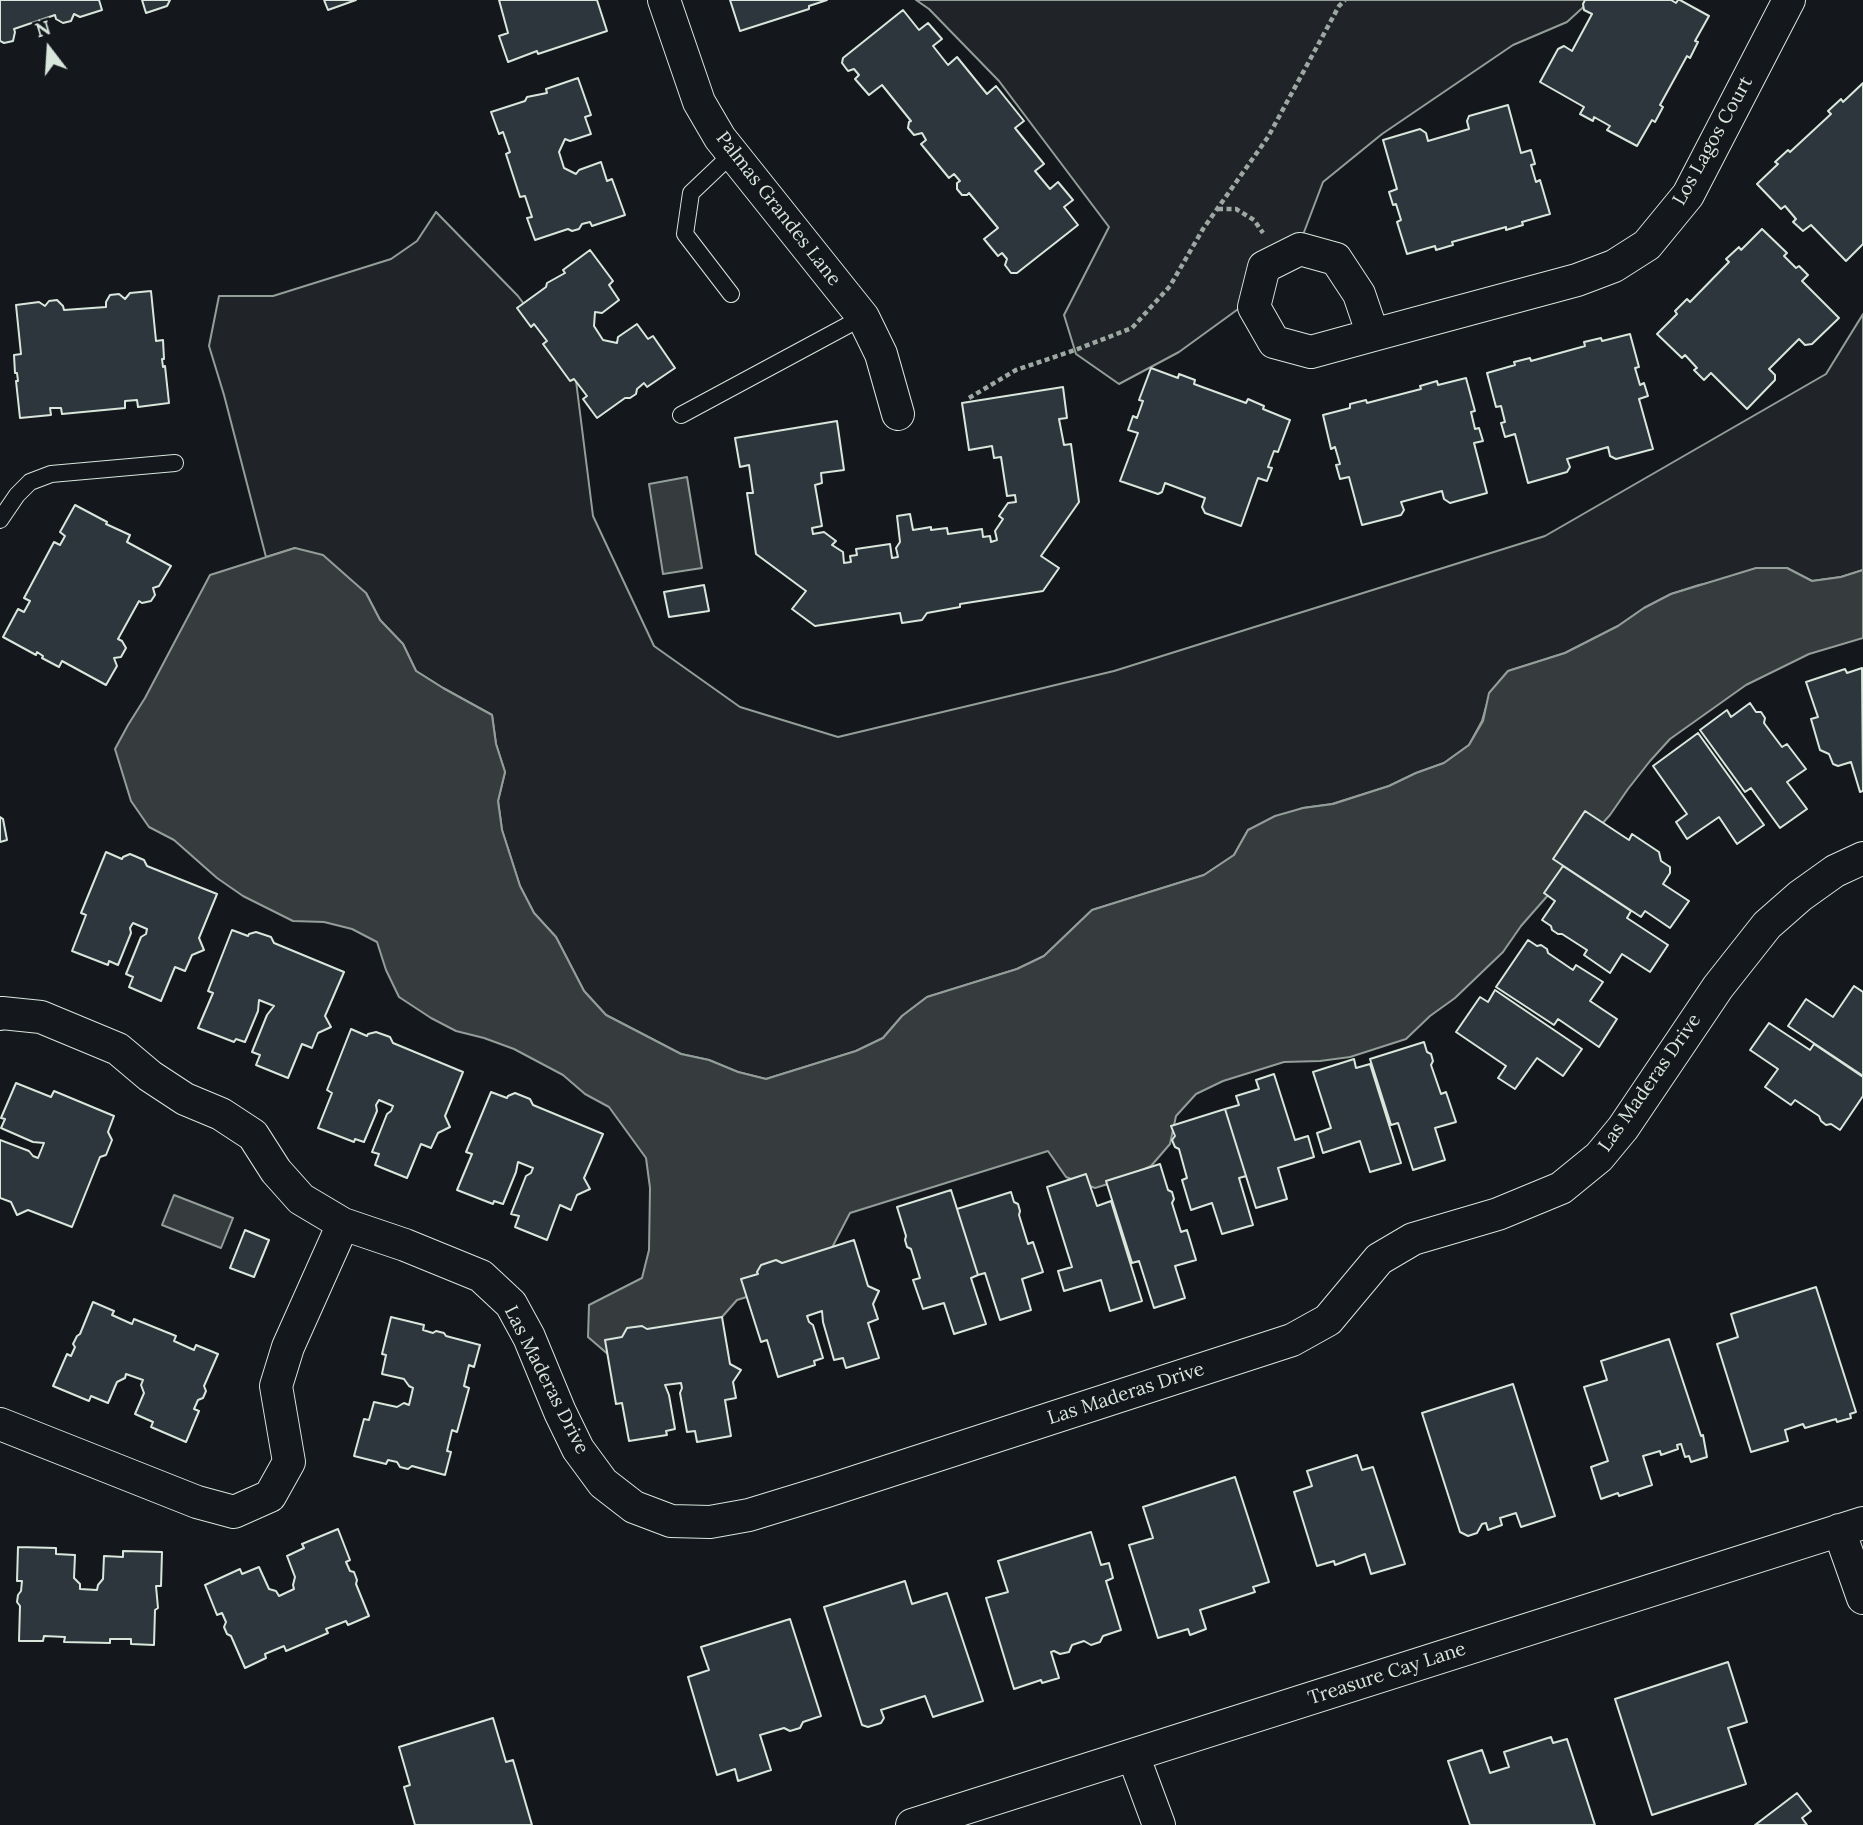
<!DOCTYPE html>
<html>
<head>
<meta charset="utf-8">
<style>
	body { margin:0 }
	#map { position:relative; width:1863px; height:1825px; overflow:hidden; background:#14181c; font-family:Lora,serif }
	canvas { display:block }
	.north { position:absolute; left:14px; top:14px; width:70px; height:70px; -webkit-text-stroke:5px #14181c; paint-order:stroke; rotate:343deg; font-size:19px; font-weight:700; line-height:28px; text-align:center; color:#d8e6dc }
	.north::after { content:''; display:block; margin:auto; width:24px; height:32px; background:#d8e6dc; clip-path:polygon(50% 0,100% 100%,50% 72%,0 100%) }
</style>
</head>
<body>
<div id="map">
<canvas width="1863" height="1825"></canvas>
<div class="north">N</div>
</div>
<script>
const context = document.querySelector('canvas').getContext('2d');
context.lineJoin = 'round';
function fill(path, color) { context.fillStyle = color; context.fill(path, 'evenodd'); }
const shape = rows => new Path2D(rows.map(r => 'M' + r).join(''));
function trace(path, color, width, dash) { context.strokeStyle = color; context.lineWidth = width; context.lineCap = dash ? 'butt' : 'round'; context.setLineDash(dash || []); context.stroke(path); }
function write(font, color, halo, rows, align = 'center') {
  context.font = font + ' Lora,serif'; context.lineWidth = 5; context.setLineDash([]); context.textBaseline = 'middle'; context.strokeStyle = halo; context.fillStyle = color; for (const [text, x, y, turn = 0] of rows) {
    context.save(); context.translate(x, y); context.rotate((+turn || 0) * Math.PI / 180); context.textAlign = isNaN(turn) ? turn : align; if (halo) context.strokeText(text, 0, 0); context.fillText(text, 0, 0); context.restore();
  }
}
const green = shape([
	[916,0,1591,0,1567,22,1513,45,1382,134,1323,182,1295,256,1252,299,1179,352,1119,384,1076,354,1064,315,1109,227,999,81,929,9,916,0],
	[436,212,518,296,575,373,593,516,654,646,740,707,838,737,1114,671,1545,536,1826,374,1863,314,1863,570,1841,577,1812,581,1787,568,1699,585,1671,594,1644,608,1618,626,1565,653,1508,671,1490,693,1482,721,1469,745,1444,763,1416,773,1389,786,1332,804,1303,808,1248,830,1234,855,1204,875,1092,910,1044,956,1017,969,927,997,902,1016,883,1038,856,1051,766,1079,738,1072,709,1060,681,1054,606,1015,584,991,556,937,534,913,520,886,502,830,498,801,505,772,496,744,492,715,443,688,416,671,403,644,380,620,366,593,295,548,266,557,224,395,209,346,219,296,273,296,391,259,417,241,436,212]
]);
fill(green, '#202428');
trace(green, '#939e99', 2);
const water = shape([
	[687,477,702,568,663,574,649,484,687,477],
	[295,548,323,555,366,593,380,620,403,644,416,671,443,688,492,715,496,744,505,772,498,801,502,830,520,886,534,913,556,937,584,991,606,1015,681,1054,709,1060,738,1072,766,1079,856,1051,883,1038,902,1016,927,997,1017,969,1044,956,1092,910,1204,875,1234,855,1248,830,1275,816,1303,808,1333,804,1389,786,1416,773,1444,763,1469,745,1483,721,1489,693,1508,671,1565,653,1618,626,1644,608,1671,594,1756,568,1787,568,1812,581,1841,577,1863,570,1863,638,1809,654,1746,685,1670,739,1650,761,1628,789,1610,815,1591,836,1578,861,1521,926,1503,952,1455,998,1430,1016,1406,1039,1350,1057,1320,1061,1284,1062,1223,1081,1196,1094,1176,1116,1170,1144,1151,1166,1124,1179,1095,1188,1066,1177,1048,1151,850,1213,824,1263,798,1281,737,1300,699,1343,610,1356,588,1337,589,1305,642,1278,649,1250,650,1188,646,1158,609,1107,585,1094,563,1075,514,1049,484,1038,456,1031,431,1018,399,997,386,970,377,942,352,929,324,922,293,921,243,896,217,878,174,840,149,827,131,801,115,749,128,725,145,698,210,575,295,548],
	[174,1195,233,1218,221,1248,162,1225,174,1195]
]);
fill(water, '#363b3e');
trace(water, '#939e99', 2);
const building = shape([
	[0,0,99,0,102,10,80,17,74,14,71,21,63,23,56,19,55,15,14,29,15,32,13,41,4,43,0,41,0,0],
	[142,0,170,0,167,6,146,13,142,0],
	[324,0,356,0,328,10,324,0],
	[499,0,597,0,607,31,538,54,537,51,508,62,499,36,508,33,499,0],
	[730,0,827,0,809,6,809,9,740,31,730,0],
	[1585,0,1671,0,1676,3,1678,0,1680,0,1709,16,1695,41,1698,42,1690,58,1687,56,1660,105,1663,107,1655,122,1652,120,1637,146,1607,130,1610,126,1594,117,1593,121,1580,114,1584,107,1540,82,1558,49,1564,46,1572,51,1592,14,1584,10,1583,4,1585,0],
	[903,10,919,30,928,23,942,39,933,46,948,65,957,57,987,94,996,86,1024,121,1015,128,1044,164,1035,171,1050,189,1058,182,1073,200,1064,207,1078,225,1017,273,1011,273,1005,265,1007,259,1002,253,998,256,984,239,998,228,969,193,967,195,962,195,957,189,957,183,960,181,954,174,949,178,921,144,926,140,922,133,914,135,908,128,909,122,911,121,882,85,869,95,855,79,859,75,854,69,848,71,842,63,843,58,903,10],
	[578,78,591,115,585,117,591,134,570,141,565,139,559,152,564,168,576,174,579,170,601,162,607,181,612,179,625,215,592,226,590,222,582,224,579,229,572,231,568,229,535,240,527,218,532,217,525,196,520,197,506,154,510,152,503,132,499,134,491,112,525,101,527,97,547,93,546,89,578,78],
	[1863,83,1863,244,1846,261,1811,225,1803,231,1793,222,1796,219,1785,206,1781,209,1757,184,1778,164,1775,162,1788,150,1790,152,1831,114,1828,111,1841,99,1843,102,1863,83],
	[1508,105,1521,153,1531,150,1535,164,1531,165,1536,182,1540,180,1550,214,1522,222,1523,225,1506,230,1506,227,1452,242,1453,245,1436,250,1435,246,1407,254,1397,222,1401,220,1396,204,1393,205,1389,192,1397,189,1383,140,1420,129,1426,133,1428,141,1469,129,1467,121,1469,116,1508,105],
	[1762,229,1787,253,1784,256,1796,268,1799,266,1808,275,1802,281,1839,318,1812,344,1805,345,1799,339,1769,369,1775,375,1775,380,1747,409,1711,373,1704,380,1694,370,1697,368,1685,355,1682,358,1657,334,1677,314,1675,311,1687,299,1690,302,1729,262,1726,259,1739,247,1741,250,1762,229],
	[590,250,613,281,609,285,619,300,602,313,595,312,594,326,603,340,617,343,618,337,637,324,648,339,653,336,675,368,647,387,644,383,637,389,636,394,630,398,625,398,597,418,583,399,587,396,574,379,570,381,543,344,547,341,534,324,531,327,517,308,546,287,547,283,565,273,563,270,590,250],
	[151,291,156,341,163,340,164,359,162,359,163,367,165,366,169,403,138,407,137,400,125,401,125,408,62,414,61,408,50,408,51,415,20,418,16,381,18,381,17,373,15,373,14,355,21,354,16,305,39,302,45,306,49,301,57,300,63,306,64,310,106,307,106,302,110,295,119,294,125,299,130,293,151,291],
	[1630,334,1639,367,1635,368,1640,385,1644,383,1648,396,1639,399,1653,449,1616,459,1610,456,1608,447,1567,459,1570,467,1567,472,1528,483,1515,434,1505,437,1501,423,1505,422,1501,406,1496,407,1487,373,1515,365,1514,362,1530,358,1531,361,1585,346,1584,342,1601,338,1602,341,1630,334],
	[1151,368,1178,378,1179,374,1195,380,1194,384,1246,403,1248,399,1264,406,1263,409,1290,420,1278,452,1274,451,1268,467,1272,468,1267,481,1258,478,1241,526,1205,513,1202,507,1205,498,1165,483,1162,492,1158,494,1120,481,1138,433,1128,430,1133,416,1137,418,1143,401,1139,400,1151,368],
	[1466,378,1475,411,1471,412,1475,429,1479,428,1483,441,1474,443,1487,493,1450,503,1444,499,1442,491,1401,502,1404,510,1401,515,1362,525,1349,477,1340,479,1336,465,1340,464,1335,447,1331,449,1323,415,1350,408,1350,404,1366,400,1367,403,1421,389,1420,386,1437,381,1438,385,1466,378],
	[1063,387,1067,418,1059,419,1064,445,1071,444,1079,502,1041,556,1059,568,1043,591,960,604,960,607,927,613,922,620,902,623,900,613,815,626,792,609,806,591,756,554,747,493,753,493,749,465,740,467,735,438,837,421,844,470,821,473,822,483,815,485,822,526,812,528,813,534,824,532,836,541,832,545,843,552,844,563,851,562,850,556,857,555,856,549,890,544,892,558,898,557,896,548,900,542,897,516,910,514,913,530,931,527,931,530,947,528,948,534,982,529,983,537,990,536,991,542,997,540,995,531,1003,519,999,516,1008,503,1016,502,1015,495,1007,496,1001,457,994,458,992,446,969,450,962,403,1063,387],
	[75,505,107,522,106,524,130,535,127,542,171,566,159,586,153,588,155,595,151,601,142,603,139,601,118,639,122,641,126,648,121,657,114,658,117,666,106,685,62,661,59,667,42,658,43,656,37,652,36,655,3,637,18,609,24,612,30,601,24,598,54,542,60,545,65,536,60,532,75,505],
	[704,585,709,611,669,617,664,592,704,585],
	[1862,668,1863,791,1860,792,1851,762,1838,766,1833,764,1829,754,1820,750,1811,719,1818,717,1806,682,1845,669,1847,673,1862,668],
	[1750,703,1756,712,1761,712,1765,718,1764,723,1782,747,1787,744,1806,769,1787,782,1807,809,1780,828,1751,788,1745,792,1700,730,1727,710,1731,717,1750,703],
	[1698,733,1764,825,1737,844,1719,817,1687,839,1676,822,1687,814,1653,766,1698,733],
	[1585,811,1629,840,1632,834,1659,852,1661,861,1670,867,1670,873,1663,884,1689,901,1670,928,1645,911,1641,917,1553,859,1585,811],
	[0,817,3,819,7,840,0,842,0,817],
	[106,852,122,859,123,857,130,854,144,860,147,866,217,894,199,938,204,950,192,955,185,971,175,967,161,1001,129,987,133,977,126,974,141,937,146,934,147,929,133,923,130,928,131,933,118,965,109,961,108,965,72,951,86,915,81,913,106,852],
	[1563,866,1631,911,1627,918,1668,945,1650,972,1622,954,1610,973,1584,955,1587,950,1562,934,1558,934,1552,930,1551,926,1542,920,1555,901,1544,893,1563,866],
	[232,930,248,936,249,934,256,932,271,937,274,943,344,972,325,1016,331,1027,318,1033,312,1048,302,1044,288,1078,256,1065,260,1055,252,1052,267,1015,274,1006,259,1000,258,1011,245,1042,236,1039,234,1042,198,1028,213,993,208,991,232,930],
	[1528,940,1537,946,1541,945,1547,949,1548,953,1573,970,1576,965,1603,982,1590,1001,1617,1019,1599,1047,1558,1019,1554,1025,1496,987,1528,940],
	[1854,986,1863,992,1863,1076,1788,1026,1806,999,1833,1017,1854,986],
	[1495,990,1582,1049,1563,1076,1537,1058,1515,1089,1498,1078,1506,1066,1456,1032,1480,997,1488,1002,1495,990],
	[1769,1023,1810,1050,1814,1044,1863,1077,1863,1096,1840,1130,1831,1124,1826,1125,1821,1121,1819,1116,1795,1100,1791,1105,1765,1087,1778,1069,1750,1050,1769,1023],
	[351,1029,367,1036,368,1034,376,1032,390,1037,393,1043,463,1072,445,1116,450,1127,438,1133,431,1148,421,1144,407,1178,375,1165,379,1154,372,1152,387,1114,391,1111,393,1106,379,1100,376,1105,377,1111,364,1142,355,1139,354,1142,318,1128,332,1093,327,1090,351,1029],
	[1424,1042,1427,1052,1431,1054,1433,1061,1431,1065,1441,1094,1446,1092,1456,1122,1435,1128,1445,1160,1413,1170,1398,1123,1391,1125,1370,1059,1424,1042],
	[1354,1059,1356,1068,1370,1064,1401,1163,1370,1172,1360,1141,1323,1153,1317,1133,1331,1128,1313,1072,1354,1059],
	[1274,1074,1295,1140,1308,1136,1314,1157,1278,1168,1287,1199,1256,1208,1225,1109,1239,1105,1236,1096,1259,1089,1256,1080,1274,1074],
	[16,1083,51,1097,54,1091,114,1116,108,1132,112,1140,106,1155,100,1157,72,1227,28,1210,17,1215,11,1202,0,1198,0,1140,29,1151,33,1156,38,1158,44,1143,33,1142,1,1128,5,1119,1,1118,16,1083],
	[491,1092,507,1098,508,1096,515,1093,530,1099,533,1105,603,1134,584,1178,590,1189,577,1195,571,1210,560,1205,547,1240,515,1227,519,1216,511,1214,526,1176,531,1173,533,1168,518,1162,516,1172,503,1204,494,1201,493,1204,457,1190,472,1154,466,1152,491,1092],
	[1225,1109,1246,1176,1239,1178,1253,1225,1222,1234,1212,1203,1191,1210,1182,1180,1187,1178,1179,1149,1175,1147,1172,1140,1175,1136,1171,1126,1225,1109],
	[1160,1164,1168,1190,1172,1192,1174,1199,1172,1203,1181,1232,1187,1230,1196,1260,1175,1266,1185,1298,1154,1308,1139,1261,1132,1263,1106,1181,1160,1164],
	[1086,1174,1097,1206,1111,1201,1142,1301,1110,1311,1101,1280,1064,1291,1058,1271,1072,1267,1047,1187,1086,1174],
	[951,1190,978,1275,971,1278,986,1324,954,1334,944,1303,923,1309,913,1280,920,1278,911,1249,907,1247,905,1240,906,1236,897,1207,951,1190],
	[1011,1192,1014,1202,1018,1204,1020,1211,1019,1215,1028,1244,1033,1242,1043,1272,1022,1279,1031,1310,1000,1320,985,1273,978,1275,957,1209,1011,1192],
	[245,1230,269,1240,254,1277,230,1268,245,1230],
	[854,1240,868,1286,879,1291,873,1304,878,1319,868,1323,879,1358,846,1368,843,1358,834,1360,823,1322,822,1311,807,1316,809,1322,813,1325,823,1358,814,1361,815,1365,778,1377,767,1340,761,1342,741,1279,758,1274,757,1272,761,1265,776,1260,782,1263,854,1240],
	[1816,1287,1856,1412,1850,1414,1851,1418,1837,1422,1836,1419,1805,1428,1803,1424,1785,1430,1788,1441,1751,1452,1717,1344,1738,1337,1731,1314,1816,1287],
	[93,1302,114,1311,112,1315,132,1324,134,1319,176,1336,174,1341,194,1350,196,1345,218,1354,204,1386,206,1391,203,1398,198,1400,194,1409,199,1411,186,1442,151,1427,153,1422,135,1414,144,1393,141,1385,143,1380,126,1374,125,1378,117,1382,108,1403,91,1396,89,1401,53,1386,67,1354,71,1356,75,1347,73,1344,77,1336,80,1334,93,1302],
	[391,1317,424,1325,423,1330,433,1333,436,1331,444,1333,446,1336,480,1345,474,1367,469,1365,464,1386,469,1388,457,1432,452,1430,447,1451,451,1452,445,1475,412,1466,408,1469,400,1467,397,1462,388,1460,386,1464,354,1456,364,1419,369,1420,374,1402,397,1407,404,1403,409,1405,413,1388,409,1386,404,1379,382,1374,386,1355,382,1354,391,1317],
	[722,1317,730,1364,741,1370,733,1382,736,1398,725,1400,731,1436,697,1442,695,1431,687,1432,680,1393,682,1388,681,1383,665,1385,669,1395,675,1429,666,1431,667,1435,629,1441,622,1403,616,1404,605,1340,622,1337,627,1328,642,1326,647,1329,722,1317],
	[1669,1339,1701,1436,1703,1435,1707,1457,1691,1462,1689,1456,1685,1457,1681,1444,1677,1445,1678,1449,1661,1455,1660,1451,1643,1456,1652,1485,1619,1496,1618,1493,1601,1499,1591,1467,1608,1461,1584,1387,1607,1380,1601,1361,1669,1339],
	[1513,1384,1555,1516,1521,1527,1516,1513,1500,1518,1502,1525,1488,1530,1486,1523,1482,1524,1477,1533,1468,1536,1460,1532,1422,1413,1513,1384],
	[1357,1455,1362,1470,1373,1467,1405,1564,1371,1574,1365,1554,1335,1565,1334,1561,1317,1566,1294,1492,1312,1486,1307,1471,1357,1455],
	[1235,1477,1269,1582,1253,1587,1255,1592,1200,1610,1206,1629,1190,1635,1188,1629,1158,1638,1129,1545,1153,1538,1143,1507,1235,1477],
	[338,1529,350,1560,346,1562,350,1571,354,1572,357,1580,356,1584,369,1616,348,1625,346,1621,326,1629,328,1633,286,1651,284,1646,265,1654,266,1658,245,1668,231,1636,227,1634,224,1627,226,1622,222,1613,217,1615,205,1585,240,1569,242,1574,259,1567,269,1589,276,1591,279,1596,294,1589,293,1585,295,1577,287,1556,304,1548,302,1544,338,1529],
	[1091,1532,1101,1565,1109,1563,1113,1578,1106,1581,1121,1630,1103,1636,1100,1642,1091,1645,1084,1641,1072,1645,1069,1652,1060,1654,1054,1651,1051,1652,1059,1678,1042,1683,1041,1680,1014,1689,986,1598,1008,1592,998,1561,1091,1532],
	[18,1547,56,1548,56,1554,75,1555,74,1578,80,1584,80,1589,97,1590,98,1585,103,1579,104,1556,123,1557,123,1551,162,1552,161,1586,156,1586,158,1608,155,1610,154,1645,131,1644,131,1639,110,1639,110,1643,64,1642,65,1637,44,1636,43,1641,19,1641,20,1606,17,1602,18,1595,21,1591,22,1581,17,1581,18,1547],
	[905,1581,912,1604,947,1593,983,1701,933,1717,925,1696,881,1710,884,1718,881,1723,868,1727,862,1725,824,1607,905,1581],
	[790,1619,821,1716,803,1722,800,1728,790,1731,784,1728,760,1735,771,1770,738,1781,735,1769,717,1775,688,1677,709,1670,701,1647,790,1619],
	[1728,1662,1747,1722,1728,1728,1746,1784,1652,1815,1615,1699,1728,1662],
	[493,1718,506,1762,513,1760,532,1825,415,1825,404,1787,410,1785,399,1747,493,1718],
	[1551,1737,1553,1743,1567,1739,1595,1825,1470,1825,1448,1761,1482,1750,1490,1773,1509,1767,1504,1752,1551,1737],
	[1797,1793,1811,1811,1802,1818,1807,1825,1755,1825,1797,1793]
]);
fill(building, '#2c363c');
trace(building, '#d8e6dc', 2);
const service = shape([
	[731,294,685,234,691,193,732,154],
	[681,415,863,317],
	[0,520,17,495,30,482,51,474,175,463]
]);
const minor = shape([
	[664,0,699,102,720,138,863,317,881,354,898,414],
	[1300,249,1336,259,1359,294,1373,335,1311,352,1274,342,1254,307,1264,267,1300,249],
	[1373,335,1577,280,1614,266,1647,245,1688,195,1789,0],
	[0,1014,2,1013,41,1017,118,1049,150,1076,185,1099,221,1114,253,1135,276,1171,301,1199,343,1224,288,1347,276,1386,289,1462,270,1496,234,1512,197,1502,0,1424],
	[343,1224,405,1245,481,1276,511,1304,529,1337,560,1412,578,1449,603,1483,634,1507,671,1521,710,1522,749,1515,824,1492,1292,1340,1328,1320,1379,1259,1413,1239,1498,1214,1561,1188,1599,1157,1623,1128,1718,987,1767,925,1800,896,1835,871,1863,858],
	[1839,1530,1863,1598],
	[1133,1755,1159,1825],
	[912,1825,1863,1523]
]);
trace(service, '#d8e6dc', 18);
trace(minor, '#d8e6dc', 34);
trace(shape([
	[1218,209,1236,209,1254,220,1263,233],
	[969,398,1016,370,1075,350,1132,328,1170,286,1203,229,1268,137,1339,6,1345,0]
]), '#9da8a2', 4.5, [5, 3.5]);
trace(service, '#14181c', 16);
trace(minor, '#14181c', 32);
write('19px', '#d8e6dc', '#14181c', [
	["Los Lagos Court",1713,141,-61],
	["Palmas Grandes Lane",778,209,52],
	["Las Maderas Drive",1650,1083,-55],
	["Las Maderas Drive",546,1380,63],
	["Las Maderas Drive",1126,1394,-18],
	["Treasure Cay Lane",1387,1674,-18]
]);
</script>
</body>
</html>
